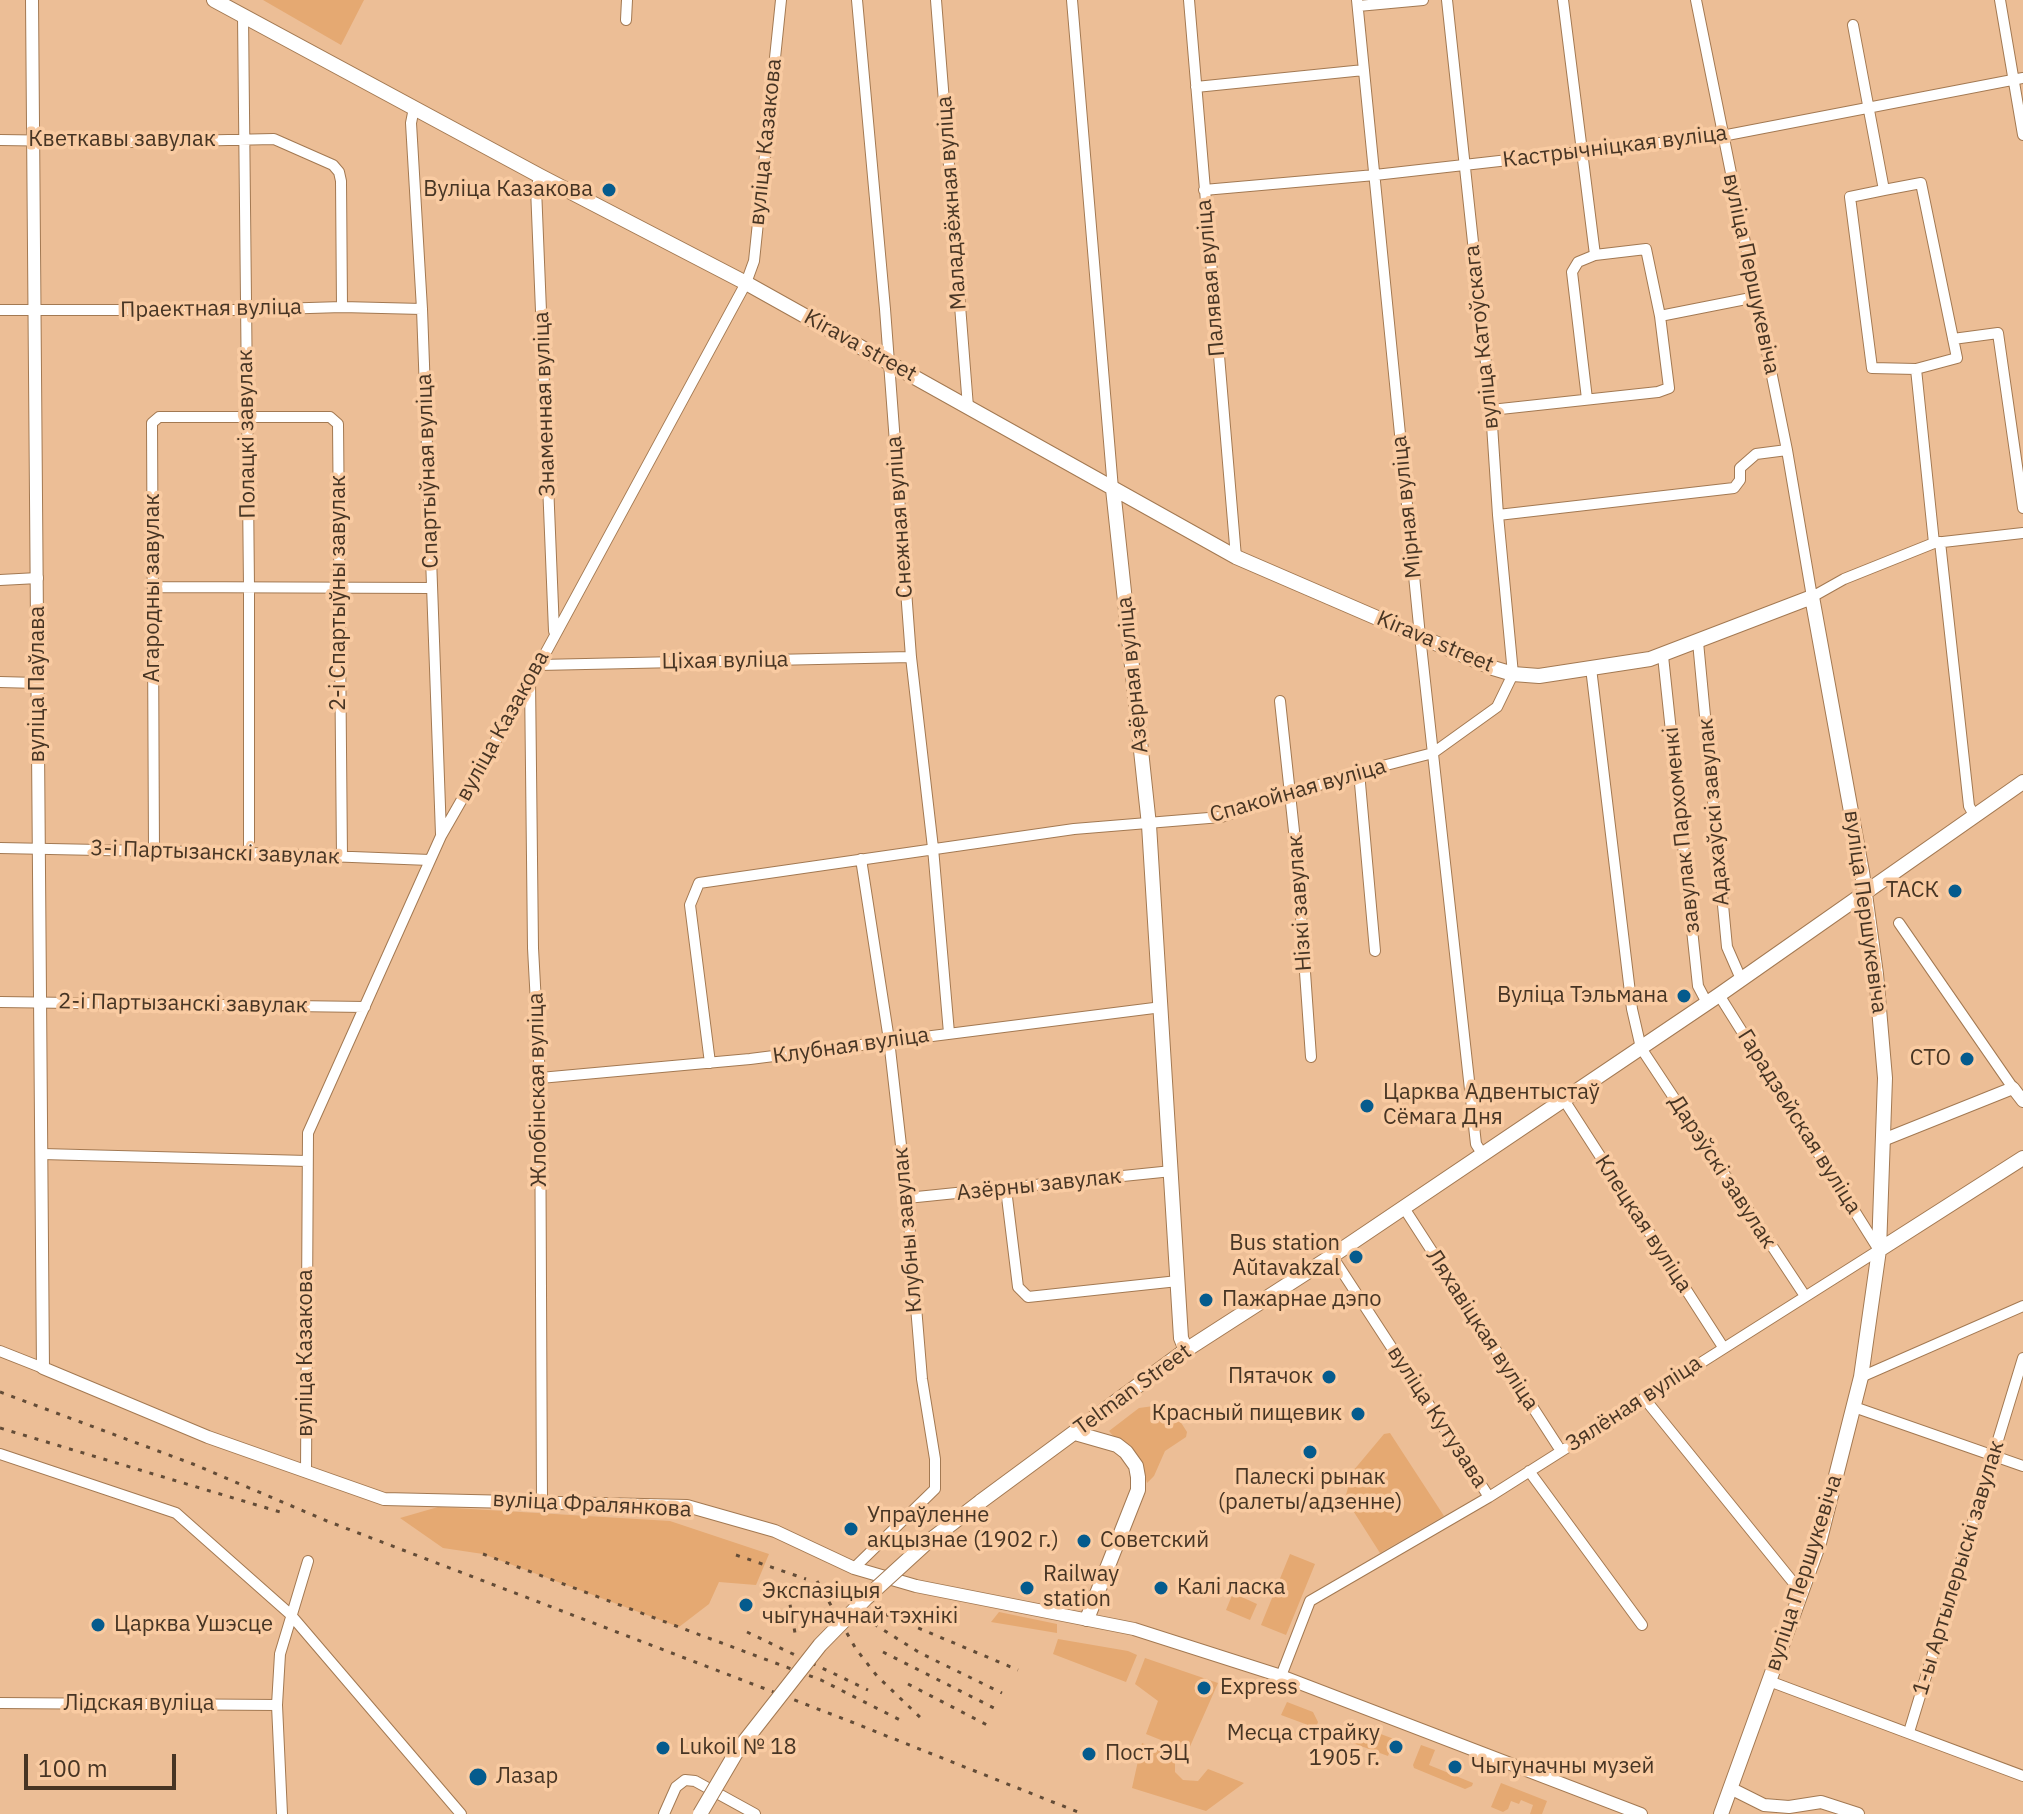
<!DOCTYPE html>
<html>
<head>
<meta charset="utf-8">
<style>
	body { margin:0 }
	#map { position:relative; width:2023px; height:1814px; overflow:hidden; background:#ecbe96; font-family:"IBM Plex Sans",sans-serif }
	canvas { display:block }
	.scale { position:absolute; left:24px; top:1754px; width:152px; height:36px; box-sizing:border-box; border:4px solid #473524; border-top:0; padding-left:10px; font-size:24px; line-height:28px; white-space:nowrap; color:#473524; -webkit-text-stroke:6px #f9cba2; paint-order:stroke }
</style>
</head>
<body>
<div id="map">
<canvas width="2023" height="1814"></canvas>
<div class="scale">100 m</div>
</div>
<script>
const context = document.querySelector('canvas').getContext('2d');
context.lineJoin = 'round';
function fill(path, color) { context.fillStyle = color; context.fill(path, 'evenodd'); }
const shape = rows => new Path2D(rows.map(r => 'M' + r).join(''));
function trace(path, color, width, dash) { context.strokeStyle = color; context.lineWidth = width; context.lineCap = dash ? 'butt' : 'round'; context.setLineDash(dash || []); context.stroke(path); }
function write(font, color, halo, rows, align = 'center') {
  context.font = font + ' "IBM Plex Sans",sans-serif'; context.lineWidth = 7; context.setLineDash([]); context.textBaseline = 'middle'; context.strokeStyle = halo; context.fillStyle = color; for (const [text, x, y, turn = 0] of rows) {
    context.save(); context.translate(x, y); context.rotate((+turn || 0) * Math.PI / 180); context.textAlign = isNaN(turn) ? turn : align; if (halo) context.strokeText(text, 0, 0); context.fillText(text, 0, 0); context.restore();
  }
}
fill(shape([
	[263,0,364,0,341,45],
	[1161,1405,1171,1407,1187,1432,1186,1437,1165,1451,1154,1476,1147,1483,1144,1472,1109,1431,1139,1408],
	[1390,1433,1444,1516,1380,1553,1345,1498,1353,1471,1384,1434],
	[438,1507,670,1521,769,1554,756,1585,719,1582,709,1604,679,1627,483,1554,443,1548,400,1518],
	[1290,1554,1315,1564,1286,1635,1261,1625],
	[1233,1593,1257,1604,1250,1620,1226,1610],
	[999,1612,1057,1624,1057,1633,991,1622],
	[1058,1639,1128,1651,1137,1655,1126,1682,1053,1654],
	[1145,1658,1218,1683,1188,1751,1146,1734,1158,1701,1135,1684],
	[1287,1702,1313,1712,1318,1722,1316,1728,1281,1715],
	[1346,1721,1394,1739,1388,1756,1339,1738],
	[1142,1743,1171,1756,1170,1760,1175,1762,1175,1772,1183,1780,1198,1781,1208,1769,1244,1783,1206,1811,1132,1788],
	[1421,1745,1435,1750,1429,1765,1473,1783,1472,1786,1465,1789,1414,1768,1413,1765],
	[1501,1783,1547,1801,1542,1814,1530,1814,1533,1805,1521,1800,1519,1804,1511,1801,1508,1809,1503,1812,1491,1807]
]), '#e5a972');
const minor = shape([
	[857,0,885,309,911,657,933,848,949,1033],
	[936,0,968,407],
	[1072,0,1113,489],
	[1189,0,1236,557],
	[1357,0,1420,636,1476,1144,1483,1155],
	[1563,0,1595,255,1578,262,1572,272,1587,399],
	[1696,0,1787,450,1812,597,1844,579,1934,543,2023,533],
	[2000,0,2023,135],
	[1358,6,1423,0],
	[243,16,249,586,249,853],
	[626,20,627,0],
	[1853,25,1884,190,1850,197,1872,368,1916,369,1934,543],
	[1196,87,1364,70],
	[414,108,411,123,422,309,441,834],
	[0,140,137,142,274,139,333,165,339,172,341,181,342,307],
	[540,176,536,188,554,631],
	[1204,190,1375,175,1722,136,2023,78],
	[1884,190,1921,183,1957,358,1916,369],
	[0,310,245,310,342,307,422,309],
	[1660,316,1756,297],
	[1953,339,1998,333,2023,508],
	[1491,410,1658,392,1669,388,1660,316,1646,249,1595,255],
	[1498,515,1734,488,1740,480,1740,468,1756,454,1787,450],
	[1940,542,1969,806,1975,817],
	[0,580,38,578],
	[154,587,432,588],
	[1698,642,1727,947,1741,979],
	[1663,656,1698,986,1707,1003],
	[539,665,911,657],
	[1591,668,1632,1009,1641,1048,1805,1296],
	[530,679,533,948,540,1078,542,1501],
	[0,682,37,683],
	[1280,701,1297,859,1311,1057],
	[1359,772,1375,951],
	[0,848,249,853,430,860],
	[154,851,152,423,159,417,330,417,338,424,342,857],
	[1899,923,2013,1088],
	[0,1002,365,1007],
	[710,1063,690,905,699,883,1074,829,1221,817,1359,772,1433,753,1497,707,1513,674,1498,515,1491,410,1447,0],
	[540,1078,750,1059,1162,1007],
	[1564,1100,1723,1347],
	[42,1154,307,1161],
	[1006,1189,1018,1287,1028,1297,1178,1281],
	[907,1198,1172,1171],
	[1404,1208,1561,1451],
	[1332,1256,1489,1497],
	[0,1351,43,1368],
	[1861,1377,2023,1306],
	[1644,1398,1801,1592],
	[1854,1407,2023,1466],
	[0,1454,176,1513,290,1614,461,1814],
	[1529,1471,1642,1625],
	[306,1472,308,1133,441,836,539,665,746,283,754,261,781,0],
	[854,1568,935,1489,935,1459,922,1379,907,1198,889,1040,861,859],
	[1281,1676,1310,1601,1489,1497,1879,1250,1719,995],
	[1769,1681,2023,1776],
	[0,1703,277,1705],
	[1909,1732,2023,1358],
	[282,1814,277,1705,280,1654,308,1561],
	[664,1814,676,1787,685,1780,695,1781,755,1814]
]);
const tertiary = shape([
	[32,0,43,1368,208,1437,384,1499,687,1506,775,1531,854,1568,916,1586,1134,1629,1281,1676,1641,1814],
	[1883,1140,2013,1088,2023,1101],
	[1730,1788,1764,1805,1789,1807,1821,1802,1858,1814]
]);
const secondary = shape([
	[214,0,540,176,746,283,1236,557,1493,668,1513,674,1539,676,1650,659,1812,597,1862,872,1876,974,1885,1078,1879,1250,1861,1377,1819,1543,1721,1814],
	[1113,489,1149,825,1181,1338,1186,1350],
	[1879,1250,2023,1158],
	[1075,1433,1117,1445,1126,1452,1136,1466,1138,1477,1138,1490,1087,1619],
	[980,1502,1186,1350,1332,1256,1719,995,2023,782]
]);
trace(minor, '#a37952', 12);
trace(tertiary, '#a37952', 14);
trace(secondary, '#a37952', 16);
trace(minor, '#fff', 10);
trace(tertiary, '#fff', 12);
trace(secondary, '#fff', 14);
trace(shape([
	[0,1392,193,1464,327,1521,844,1719,1083,1814],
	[0,1428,280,1512],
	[483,1554,821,1680,900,1720],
	[736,1555,806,1579],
	[817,1581,856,1649,877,1676,924,1721],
	[788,1593,795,1633],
	[885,1614,1018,1670],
	[874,1624,920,1653,1002,1693],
	[747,1632,868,1690],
	[883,1652,996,1709],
	[908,1684,989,1726]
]), '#634c37', 3, [4, 8]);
const secondaryBridge = shape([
	[700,1814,737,1751,820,1645,866,1598,924,1545,980,1502]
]);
trace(secondaryBridge, '#a37952', 16, []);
trace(secondaryBridge, '#fff', 14);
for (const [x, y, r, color] of [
	[609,190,8,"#055b8d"],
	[1955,891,8,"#055b8d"],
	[1684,996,8,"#055b8d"],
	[1967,1059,8,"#055b8d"],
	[1367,1106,8,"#055b8d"],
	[1356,1257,8,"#055b8d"],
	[1206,1300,8,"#055b8d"],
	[1329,1377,8,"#055b8d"],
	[1358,1414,8,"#055b8d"],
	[1310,1452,8,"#055b8d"],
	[851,1529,8,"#055b8d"],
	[1084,1541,8,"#055b8d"],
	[1027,1588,8,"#055b8d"],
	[1161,1588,8,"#055b8d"],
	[746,1605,8,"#055b8d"],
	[98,1625,8,"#055b8d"],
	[1204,1688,8,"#055b8d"],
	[1396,1747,8,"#055b8d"],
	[663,1748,8,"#055b8d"],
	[1089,1754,8,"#055b8d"],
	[1455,1767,8,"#055b8d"],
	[478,1777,10,"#055b8d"]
]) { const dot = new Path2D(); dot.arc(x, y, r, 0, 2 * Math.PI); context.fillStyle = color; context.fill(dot); trace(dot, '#f9cba2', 3); }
write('22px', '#473524', '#f9cba2', [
	["Кветкавы завулак",122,140],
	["вуліца Казакова",766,142,-84],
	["Кастрычніцкая вуліца",1615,147,-7],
	["Маладзёжная вуліца",952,203,-94],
	["вуліца Першукевіча",1751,274,78],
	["Палявая вуліца",1211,278,-95],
	["Праектная вуліца",211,309,-1],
	["вуліца Катоўскага",1482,337,-96],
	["Kirava street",860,346,29],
	["Знаменная вуліца",545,404,-92],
	["Полацкі завулак",247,434,-91],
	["Спартыўная вуліца",428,471,-92],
	["Мірная вуліца",1407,507,-96],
	["Снежная вуліца",900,517,-94],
	["Агародны завулак",153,588,-90],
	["2-і Спартыўны завулак",339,593,-90],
	["Kirava street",1435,642,23],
	["Ціхая вуліца",725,661,-1],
	["Азёрная вуліца",1133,675,-96],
	["вуліца Паўлава",38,684,-90],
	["вуліца Казакова",503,726,-61],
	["Спакойная вуліца",1298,791,-16],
	["Адахаўскі завулак",1714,812,-95],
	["завулак Пархоменкі",1682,830,-96],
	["3-і Партызанскі завулак",215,853,2],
	["Нізкі завулак",1300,903,-94],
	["вуліца Першукевіча",1865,912,82],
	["2-і Партызанскі завулак",183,1004,1],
	["Клубная вуліца",851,1046,-8],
	["Жлобінская вуліца",538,1090,-91],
	["Гарадзейская вуліца",1799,1122,58],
	["Дарэўскі завулак",1722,1172,57],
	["Азёрны завулак",1039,1185,-6],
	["Клецкая вуліца",1643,1224,57],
	["Клубны завулак",908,1230,-95],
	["Ляхавіцкая вуліца",1482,1330,57],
	["вуліца Казакова",306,1353,-90],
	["Telman Street",1133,1390,-36],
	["Зялёная вуліца",1634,1404,-33],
	["вуліца Кутузава",1437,1417,57],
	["вуліца Фралянкова",592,1505,3],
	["1-ы Артылерыскі завулак",1959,1568,-73],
	["вуліца Першукевіча",1804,1573,-72],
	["Лідская вуліца",139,1704]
]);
write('22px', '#473524', '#f9cba2', [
	["Вуліца Казакова",593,190,"right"],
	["ТАСК",1939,891,"right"],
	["Вуліца Тэльмана",1668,996,"right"],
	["СТО",1951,1059,"right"],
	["Царква Адвентыстаў",1383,1093],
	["Сёмага Дня",1383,1118],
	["Bus station",1340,1244,"right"],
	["Aŭtavakzal",1340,1269,"right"],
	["Пажарнае дэпо",1222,1300],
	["Пятачок",1313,1377,"right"],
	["Красный пищевик",1342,1414,"right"],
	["Палескі рынак",1310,1478,"center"],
	["(ралеты/адзенне)",1310,1503,"center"],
	["Упраўленне",867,1516],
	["акцызнае (1902 г.)",867,1541],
	["Советский",1100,1541],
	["Railway",1043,1575],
	["station",1043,1600],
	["Калі ласка",1177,1588],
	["Экспазіцыя",762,1592],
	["чыгуначнай тэхнікі",762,1617],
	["Царква Ушэсце",114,1625],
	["Express",1220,1688],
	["Месца страйку",1380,1734,"right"],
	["1905 г.",1380,1759,"right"],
	["Lukoil № 18",679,1748],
	["Пост ЭЦ",1105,1754],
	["Чыгуначны музей",1471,1767],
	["Лазар",496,1777]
], 'left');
</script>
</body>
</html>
